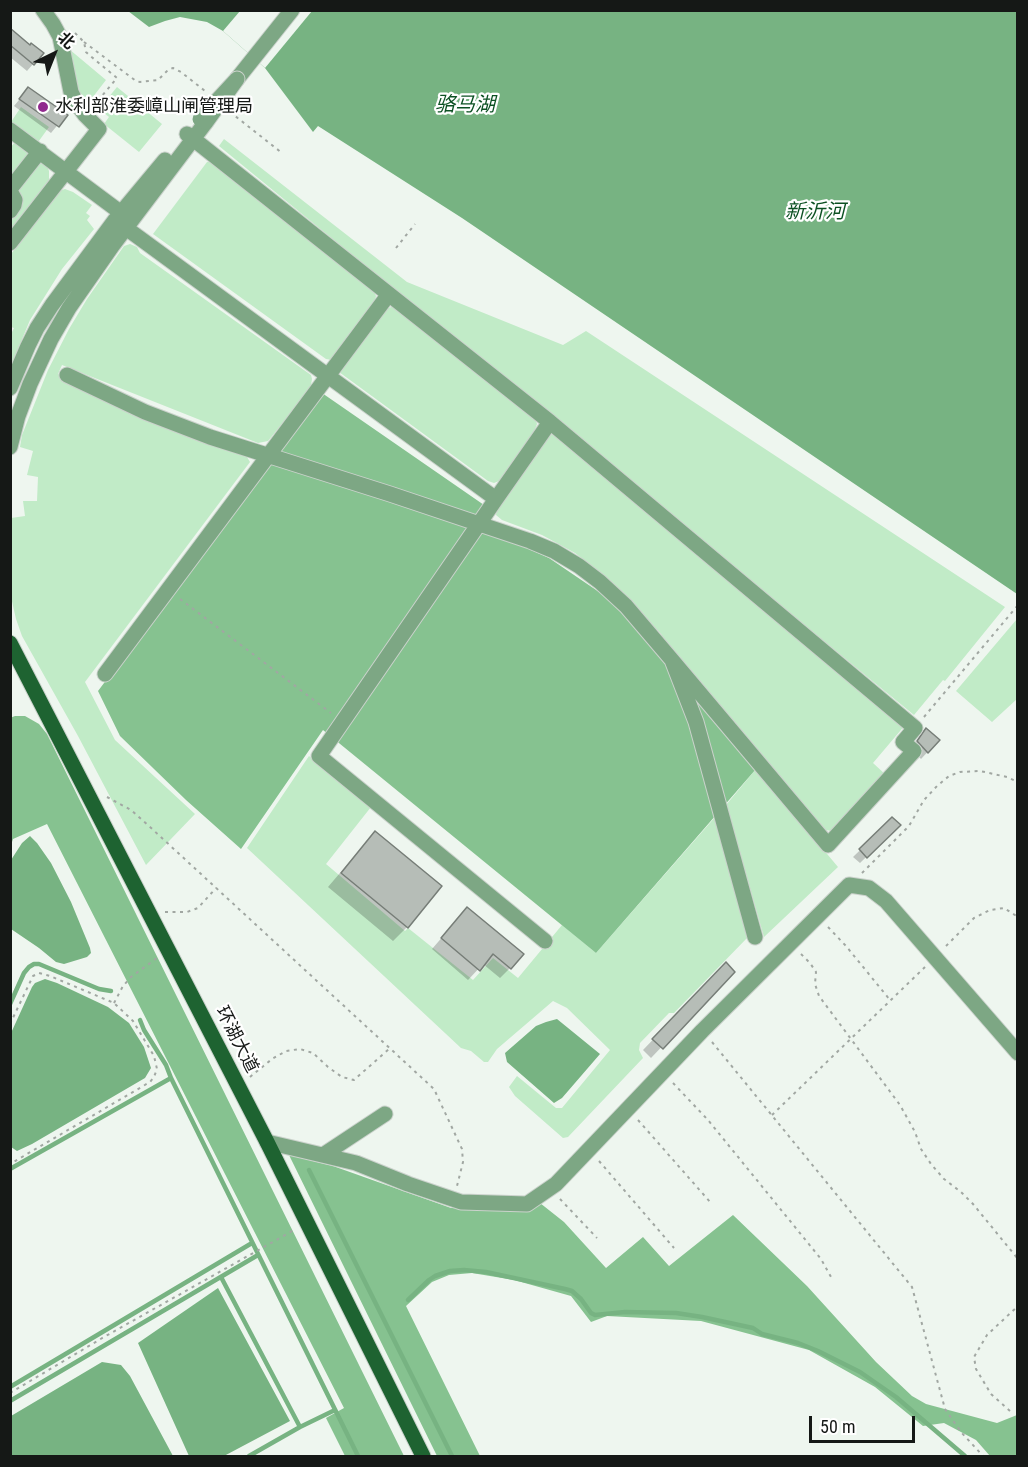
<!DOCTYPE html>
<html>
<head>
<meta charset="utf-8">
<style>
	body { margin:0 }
	#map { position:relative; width:1028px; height:1467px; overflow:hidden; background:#eef6ef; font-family:"Roboto Condensed","Noto Sans SC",sans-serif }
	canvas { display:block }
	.frame { position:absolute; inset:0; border:12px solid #151816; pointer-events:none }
	.north { position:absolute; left:24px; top:24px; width:60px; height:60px; -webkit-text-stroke:4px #fff; paint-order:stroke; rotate:43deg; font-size:16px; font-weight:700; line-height:24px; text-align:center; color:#151816 }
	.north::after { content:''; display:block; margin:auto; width:21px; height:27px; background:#151816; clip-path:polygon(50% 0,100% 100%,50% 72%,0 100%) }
	.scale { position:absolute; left:809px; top:1416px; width:106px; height:27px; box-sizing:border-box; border:3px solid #151816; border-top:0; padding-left:8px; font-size:18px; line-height:21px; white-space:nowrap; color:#151816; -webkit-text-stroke:4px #fff; paint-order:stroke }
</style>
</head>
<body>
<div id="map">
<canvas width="1028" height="1467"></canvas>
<div class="frame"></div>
<div class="north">北</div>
<div class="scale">50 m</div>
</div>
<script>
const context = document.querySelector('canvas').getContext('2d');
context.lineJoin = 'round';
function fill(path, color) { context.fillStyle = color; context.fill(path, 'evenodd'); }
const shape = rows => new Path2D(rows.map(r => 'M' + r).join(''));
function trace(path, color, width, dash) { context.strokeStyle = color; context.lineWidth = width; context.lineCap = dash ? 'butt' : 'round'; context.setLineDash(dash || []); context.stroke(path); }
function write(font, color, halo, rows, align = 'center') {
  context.font = font + ' "Roboto Condensed","Noto Sans SC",sans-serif'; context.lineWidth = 4.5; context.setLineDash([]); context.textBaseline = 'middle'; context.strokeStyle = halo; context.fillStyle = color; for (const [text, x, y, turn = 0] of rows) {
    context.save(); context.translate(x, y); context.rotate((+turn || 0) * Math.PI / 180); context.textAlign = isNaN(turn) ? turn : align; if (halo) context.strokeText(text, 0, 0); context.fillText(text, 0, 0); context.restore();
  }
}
fill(shape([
	[69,49,106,80,89,102,74,89],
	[117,87,162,124,139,152,104,124,109,117,99,109],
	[21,107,49,127,36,145,11,126,11,122],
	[224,139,407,282,563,345,586,331,1005,607,945,681,943,680,914,715,219,146],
	[16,141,46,163,49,171,49,180,10,232,10,148],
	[214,161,373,289,376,296,374,305,332,360,326,359,153,234,207,162],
	[65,189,73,192,92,205,86,213,90,216,87,220,94,229,62,269,30,320,11,366,11,334,14,328,11,327,11,254,59,191],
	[130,244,137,247,140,253,311,375,312,379,311,385,307,393,268,441,258,443,62,365,58,374,162,425,247,457,250,462,85,682,115,740,195,814,146,865,78,736,22,636,16,619,11,597,11,518,25,516,23,501,37,501,38,477,27,475,33,451,20,447,22,435,48,370,69,329,87,299,124,246],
	[391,307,397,307,535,417,537,424,534,432,499,481,494,483,488,481,339,372,384,310],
	[552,434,559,434,906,724,873,763,886,775,833,831,824,830,667,648,661,634,610,581,575,553,542,535,502,520,496,515,497,508,541,446],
	[1017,619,1017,699,992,722,956,691],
	[309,756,371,807,326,864,405,931,408,928,473,980,493,958,518,978,562,925,596,953,716,816,749,936,674,1013,669,1013,640,1043,639,1050,643,1058,568,1137,563,1138,515,1096,509,1087,517,1076,556,1108,562,1108,610,1050,567,1008,553,1001,497,1049,488,1062,484,1062,471,1051,461,1048,247,848],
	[756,769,838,867,764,937,726,805]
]), '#c1ebc7');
fill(shape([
	[322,393,484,505,490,533,509,540,549,558,602,594,631,622,756,769,596,953,323,730,241,849,186,800,120,736,98,691],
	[15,716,25,716,39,724,47,734,404,1456,345,1456,326,1418,344,1408,47,824,13,839,11,845,10,718],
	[289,1155,333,1166,451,1208,528,1210,540,1203,564,1222,606,1268,643,1237,669,1266,733,1215,807,1286,876,1362,912,1396,926,1404,997,1423,1017,1415,1017,1456,990,1456,976,1440,944,1423,923,1426,875,1387,809,1350,701,1321,607,1316,591,1322,571,1296,514,1280,472,1273,449,1275,432,1282,406,1306,480,1456,437,1456]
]), '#86c290');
fill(shape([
	[128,11,1017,11,1017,594,462,218,318,126,313,132,265,68,223,31,207,22,180,17,165,21,149,27],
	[30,836,37,843,51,863,71,902,90,948,91,953,87,957,64,964,56,962,39,948,11,929,11,860,22,843],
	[45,979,57,983,108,1007,129,1023,144,1047,151,1068,145,1078,32,1144,17,1151,11,1147,11,1033,32,987,35,983],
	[557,1019,600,1054,562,1098,554,1103,507,1062,505,1053,536,1026,546,1022],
	[218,1288,290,1421,224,1456,189,1456,138,1343],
	[102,1362,121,1365,130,1376,173,1456,11,1456,11,1416]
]), '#77b382');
fill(shape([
	[240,11,312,11,265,68,223,31]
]), '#eef6ef');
fill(shape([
	[10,30,33,64,27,71,10,57],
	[28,89,65,116,51,133,14,106],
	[926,730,938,741,921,759,911,748],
	[892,819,899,825,860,863,853,857],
	[376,833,440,887,407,927,393,941,328,887,362,847],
	[457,920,510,968,500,978,483,964,468,980,432,949],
	[733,972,651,1058,643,1050,715,975]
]), '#0003');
trace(shape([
	[10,1004,24,973,29,967,34,964,39,964,99,989,111,991],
	[140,1020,144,1030,166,1065,171,1078,358,1456],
	[10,1169,171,1078],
	[309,1170,452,1456],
	[221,1277,300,1427],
	[408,1300,429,1280,435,1276,450,1271,464,1270,486,1272,565,1289,572,1291,581,1299,591,1313,595,1315,625,1312,676,1313,702,1317,753,1328,762,1334,798,1343,818,1351,860,1372,896,1397,965,1456],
	[10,1387,252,1243],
	[10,1401,258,1255],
	[249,1456,300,1427,335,1410]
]), '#77b382', 4.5);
const building = shape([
	[10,28,30,45,31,43,44,53,34,65,10,45,10,28],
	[28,87,68,115,59,127,19,99,28,87],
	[926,728,940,740,928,753,917,741,926,728],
	[892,817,901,825,867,858,859,849,892,817],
	[375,831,442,886,408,928,341,873,375,831],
	[467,907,524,954,511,969,493,954,480,971,441,938,467,907],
	[726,962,735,972,663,1049,652,1039,726,962]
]);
fill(building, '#b6bdb7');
trace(building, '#767d77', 1.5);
const minor = shape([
	[237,79,292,10],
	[10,130,128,218],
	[187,134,550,422,915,728,903,742,914,751,828,845,672,660],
	[10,189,40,151],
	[10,191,15,200,14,205,10,211],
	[115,220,496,499],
	[10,243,99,129,85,115,77,104,71,92,60,37,53,24,43,10],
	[67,375,145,412,210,437,390,494,530,541,554,551,579,566,600,582,626,606,672,660,696,722,755,937],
	[10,388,28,346,37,328,52,305,115,220,165,160],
	[10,447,18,416,30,384,51,339,69,308,113,245,206,122],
	[105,674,389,294],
	[545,941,319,756,496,499,550,422],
	[267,1142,356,1163,408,1184,461,1202,527,1204,556,1184,702,1031,849,885,869,888,886,901,1018,1053],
	[323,1155,385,1114]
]);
const major = shape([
	[10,643,267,1142,423,1456]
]);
trace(minor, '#cbd2cc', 17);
trace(major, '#cbd2cc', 17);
trace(shape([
	[75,33,84,42,86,52,88,54,117,78,96,103],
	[84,42,136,81,140,82,158,80,168,70,173,68,181,72,205,91],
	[230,112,282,153],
	[396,248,415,224],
	[180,599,331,713],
	[924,717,1018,605],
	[107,797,131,810,150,827,434,1089,462,1149,463,1162,457,1186],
	[862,873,909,826,924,800,937,786,949,776,960,772,980,771,1007,777,1018,782],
	[165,912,187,912,198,908,216,888],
	[828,927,846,946,890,1000],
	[946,946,974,918,990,910,1004,908,1018,917],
	[801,954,810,963,816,972,815,984,819,996,900,1105,915,1132,921,1149,931,1164,944,1179,961,1192,973,1204,1018,1259],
	[114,1003,123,986,131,977,157,958],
	[10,1024,33,976,39,973,50,976,114,1003,133,1021,154,1056,157,1069,154,1077,150,1082,10,1164],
	[712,1042,912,1287,945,1409,961,1432,983,1456],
	[250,1077,272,1059,286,1051,300,1049,313,1053,328,1067,342,1077,354,1080,390,1048],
	[673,1083,708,1120,821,1259,831,1277],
	[772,1115,925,967],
	[638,1120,711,1203],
	[599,1161,674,1248],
	[560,1199,597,1238],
	[10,1393,104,1337,294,1230],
	[1010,1411,991,1394,976,1369,974,1357,987,1335,1018,1306]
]), '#a1a7a2', 2, [3, 4.5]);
trace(minor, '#7da784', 15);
trace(major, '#1e6331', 15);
const minorBridge = shape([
	[200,119,237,79,206,122]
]);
trace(minorBridge, '#cbd2cc', 17, []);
trace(minorBridge, '#7da784', 15);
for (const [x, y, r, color] of [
	[43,107,6,"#91298e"]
]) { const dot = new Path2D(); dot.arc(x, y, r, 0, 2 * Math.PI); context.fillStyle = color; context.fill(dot); trace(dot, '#fff', 2); }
write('18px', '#151816', '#fff', [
	["水利部淮委嶂山闸管理局",55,107]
], 'left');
write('18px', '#151816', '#fff', [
	["环湖大道",236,1040,63]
]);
write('italic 20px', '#0c5123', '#fff', [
	["骆马湖",465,106],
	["新沂河",815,213]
]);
</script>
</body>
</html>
